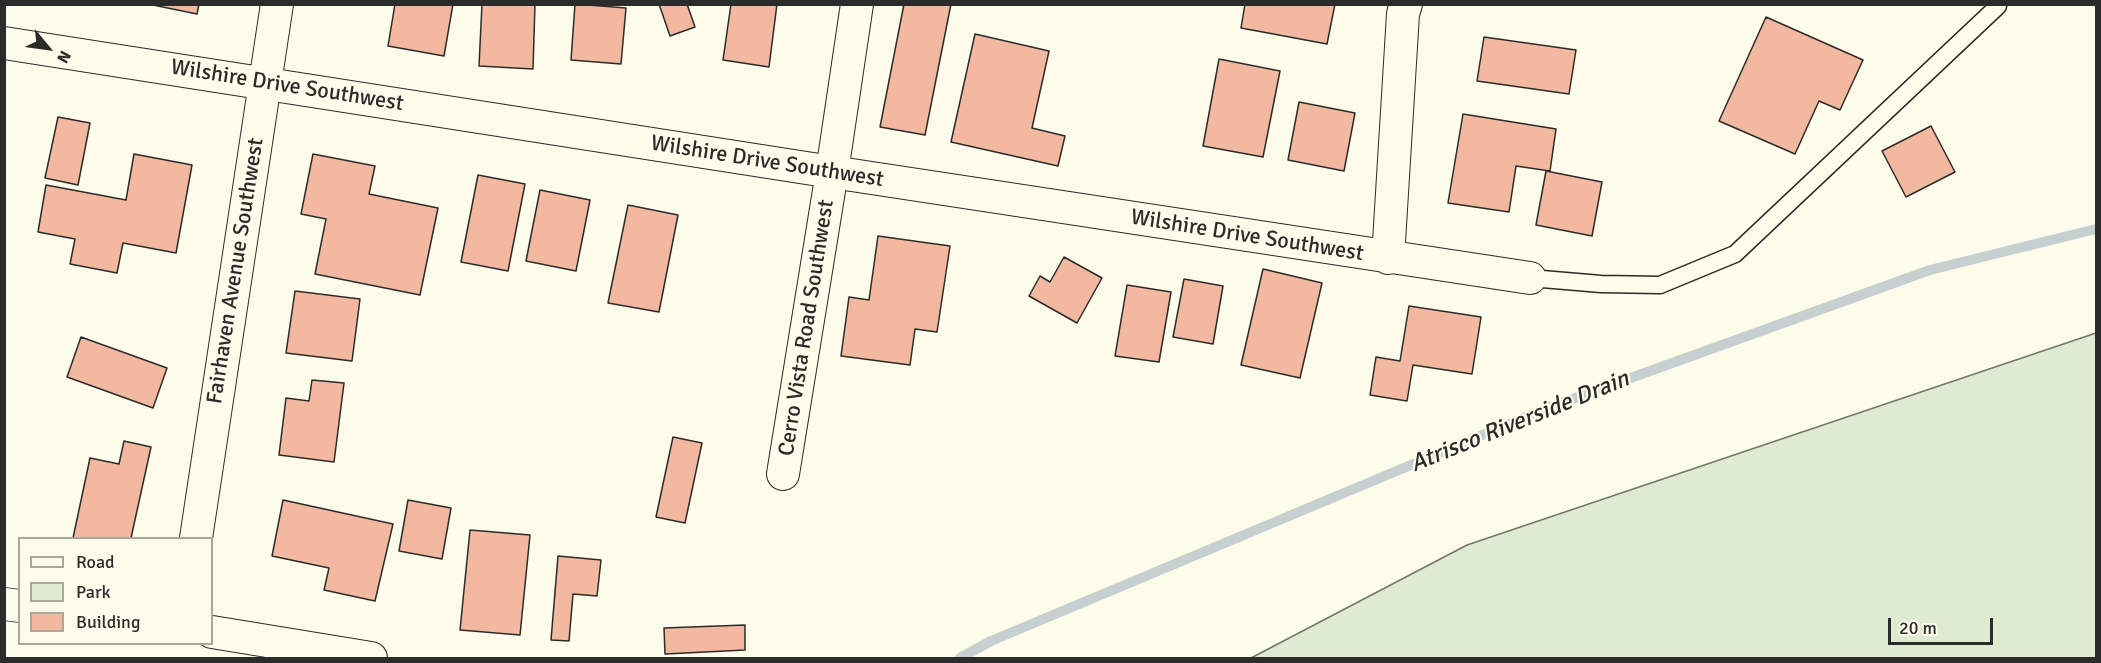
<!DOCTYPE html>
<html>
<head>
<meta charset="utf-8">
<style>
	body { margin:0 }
	#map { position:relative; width:2101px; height:663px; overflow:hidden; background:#fdfbea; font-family:Signika,sans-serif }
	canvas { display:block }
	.frame { position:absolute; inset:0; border:6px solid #2b2b2b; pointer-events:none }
	.legend { position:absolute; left:18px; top:537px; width:195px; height:108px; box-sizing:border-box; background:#fdfbea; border:2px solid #a9a89e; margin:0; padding:8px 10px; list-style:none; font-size:18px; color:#2b2b2b }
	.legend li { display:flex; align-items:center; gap:12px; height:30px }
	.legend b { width:30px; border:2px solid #a9a89e }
	.north { position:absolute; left:18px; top:18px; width:60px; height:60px; -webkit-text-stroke:4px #fdfbea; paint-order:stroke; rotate:119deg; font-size:16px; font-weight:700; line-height:24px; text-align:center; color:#2b2b2b }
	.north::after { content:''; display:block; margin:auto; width:21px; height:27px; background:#2b2b2b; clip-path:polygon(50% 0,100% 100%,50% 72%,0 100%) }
	.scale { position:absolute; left:1888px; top:618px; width:105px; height:27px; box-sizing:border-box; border:3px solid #2b2b2b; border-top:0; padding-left:8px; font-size:18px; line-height:21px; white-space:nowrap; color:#2b2b2b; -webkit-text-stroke:4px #fdfbea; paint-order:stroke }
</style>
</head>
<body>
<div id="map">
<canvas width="2101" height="663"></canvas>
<div class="frame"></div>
<ul class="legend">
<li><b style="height:8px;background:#fdfbea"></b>Road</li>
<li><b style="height:16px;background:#deebd1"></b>Park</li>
<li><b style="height:16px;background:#f2b8a0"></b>Building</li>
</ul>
<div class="north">N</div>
<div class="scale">20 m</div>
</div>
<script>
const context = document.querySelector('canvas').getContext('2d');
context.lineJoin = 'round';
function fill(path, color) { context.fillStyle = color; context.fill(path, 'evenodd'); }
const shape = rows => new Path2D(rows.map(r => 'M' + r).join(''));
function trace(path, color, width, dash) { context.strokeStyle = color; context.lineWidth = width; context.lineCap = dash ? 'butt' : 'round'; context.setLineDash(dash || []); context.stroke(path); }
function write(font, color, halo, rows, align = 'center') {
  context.font = font + ' Signika,sans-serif'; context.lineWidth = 4.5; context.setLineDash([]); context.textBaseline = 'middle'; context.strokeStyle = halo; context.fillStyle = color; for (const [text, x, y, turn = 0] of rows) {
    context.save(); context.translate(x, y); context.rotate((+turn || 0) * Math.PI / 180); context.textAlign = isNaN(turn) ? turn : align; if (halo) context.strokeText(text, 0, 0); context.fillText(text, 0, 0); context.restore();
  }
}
const green = shape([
	[2096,333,2096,658,1251,658,1467,545,2096,333]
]);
fill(green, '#deebd1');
trace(green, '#74746e', 1.5);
trace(shape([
	[960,658,991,641,1542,410,1930,270,2096,229]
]), '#c7d0d0', 10);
const building = shape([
	[148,4,199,4,197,14,148,4],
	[395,4,453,4,444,56,388,46,395,4],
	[482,4,535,4,533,69,479,66,482,4],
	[575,4,626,8,621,64,571,60,575,4],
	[659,4,687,4,695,27,670,36,659,4],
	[731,4,777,4,769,67,723,60,731,4],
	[904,4,951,4,925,135,880,127,904,4],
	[1245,4,1335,4,1327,44,1241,28,1245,4],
	[1766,17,1863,60,1840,110,1819,101,1795,154,1719,121,1766,17],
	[975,34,1049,51,1032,128,1065,136,1058,166,951,142,975,34],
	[1484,37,1576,50,1569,94,1477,81,1484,37],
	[1219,59,1280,71,1263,157,1203,146,1219,59],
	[1299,102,1355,113,1344,171,1288,160,1299,102],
	[1463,114,1556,129,1550,171,1516,166,1509,212,1448,203,1463,114],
	[58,117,90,123,78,185,45,178,58,117],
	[1931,126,1955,172,1906,197,1882,151,1931,126],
	[134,154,192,165,176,253,123,243,117,273,70,264,75,239,38,232,46,185,126,200,134,154],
	[313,154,375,166,369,194,438,208,420,295,315,274,326,219,301,214,313,154],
	[1546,171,1602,182,1592,236,1536,225,1546,171],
	[478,175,525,184,508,271,461,262,478,175],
	[540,190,590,200,576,271,526,261,540,190],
	[628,205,678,215,659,312,608,303,628,205],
	[878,236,950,246,937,332,915,329,910,365,841,356,849,297,869,300,878,236],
	[1064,257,1102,278,1077,323,1029,296,1040,276,1050,282,1064,257],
	[1263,269,1322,283,1300,378,1241,365,1263,269],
	[1184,279,1223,286,1213,344,1173,337,1184,279],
	[1127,285,1171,292,1159,362,1115,356,1127,285],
	[295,291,360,299,352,361,286,353,295,291],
	[1409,306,1481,317,1472,374,1413,365,1407,401,1370,395,1376,357,1400,361,1409,306],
	[81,337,167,368,153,408,67,377,81,337],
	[312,380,344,383,334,462,279,455,286,398,309,401,312,380],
	[673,437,702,443,685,523,656,517,673,437],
	[124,441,151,447,131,538,73,538,90,458,119,464,124,441],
	[283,500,393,524,375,601,324,590,329,568,272,556,283,500],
	[408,500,451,508,442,559,399,551,408,500],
	[470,530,530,535,520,635,460,630,470,530],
	[558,556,601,560,597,596,573,594,569,641,551,640,558,556],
	[745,625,745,650,665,654,664,628,745,625]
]);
fill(building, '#f2b8a0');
trace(building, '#2b2b2b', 1.5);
const service = shape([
	[1530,278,1601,284,1660,285,1735,254,1998,6]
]);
const minor = shape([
	[4,43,832,172,1530,278],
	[1388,258,1403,14,1406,4],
	[783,474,832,172,857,4],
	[196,538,277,4],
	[4,604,20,606],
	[212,632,371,658]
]);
trace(service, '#2b2b2b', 19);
trace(minor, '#2b2b2b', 34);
trace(service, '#fdfbea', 16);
trace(minor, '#fdfbea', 32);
write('22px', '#2b2b2b', '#fdfbea', [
	["Wilshire Drive Southwest",287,86,9],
	["Wilshire Drive Southwest",767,162,9],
	["Wilshire Drive Southwest",1247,236,9],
	["Fairhaven Avenue Southwest",236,271,-81],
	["Cerro Vista Road Southwest",807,328,-81]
]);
write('italic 24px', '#2b2b2b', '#fdfbea', [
	["Atrisco Riverside Drain",1520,422,-22]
]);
</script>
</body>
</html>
